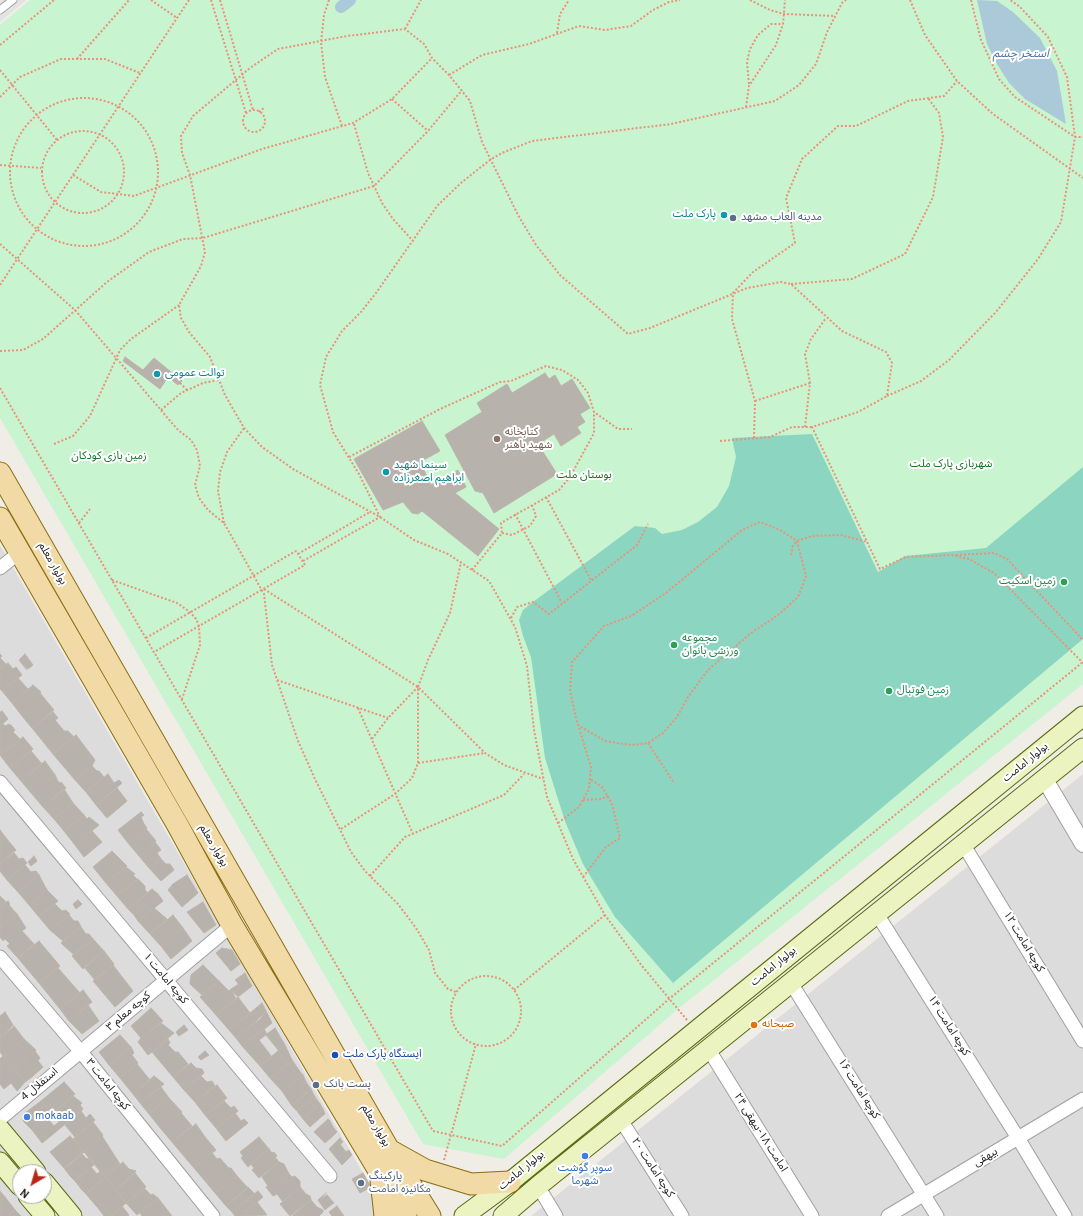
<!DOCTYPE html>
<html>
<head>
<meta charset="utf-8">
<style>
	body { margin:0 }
	#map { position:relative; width:1083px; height:1216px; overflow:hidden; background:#efede6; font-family:Overpass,sans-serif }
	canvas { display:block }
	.north { position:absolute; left:12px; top:1164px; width:40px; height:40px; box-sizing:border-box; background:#fff; border:1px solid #a5a5a5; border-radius:50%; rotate:218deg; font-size:11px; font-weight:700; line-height:16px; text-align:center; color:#1f1f1f }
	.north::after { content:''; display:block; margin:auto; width:14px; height:18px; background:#b92615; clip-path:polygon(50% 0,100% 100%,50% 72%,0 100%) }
</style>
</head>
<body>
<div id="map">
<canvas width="1083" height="1216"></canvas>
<div class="north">N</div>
</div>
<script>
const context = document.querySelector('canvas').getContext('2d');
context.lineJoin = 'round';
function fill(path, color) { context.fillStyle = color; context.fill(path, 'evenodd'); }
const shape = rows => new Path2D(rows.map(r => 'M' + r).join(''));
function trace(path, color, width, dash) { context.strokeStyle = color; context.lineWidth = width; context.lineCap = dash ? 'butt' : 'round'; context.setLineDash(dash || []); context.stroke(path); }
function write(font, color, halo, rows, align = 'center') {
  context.font = font + ' Overpass,"Noto Sans Arabic",sans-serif'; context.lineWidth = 4; context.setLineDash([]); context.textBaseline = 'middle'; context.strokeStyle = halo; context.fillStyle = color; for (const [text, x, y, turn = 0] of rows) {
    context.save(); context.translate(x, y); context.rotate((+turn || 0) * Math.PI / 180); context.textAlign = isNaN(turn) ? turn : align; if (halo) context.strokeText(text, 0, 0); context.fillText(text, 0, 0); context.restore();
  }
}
fill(shape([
	[0,545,363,1173,388,1216,0,1216],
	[20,1172,44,1172,44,1196,20,1196],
	[1083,774,1083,1216,531,1216]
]), '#dddcdc');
fill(shape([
	[30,0,1083,0,1083,684,678,1009,504,1159,423,1144,0,418,0,25]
]), '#c8f4d0');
fill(shape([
	[812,434,878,572,905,556,986,548,1083,467,1083,639,673,983,615,917,583,864,565,821,545,758,531,657,523,636,519,620,523,610,533,602,635,526,655,528,662,534,682,530,698,522,717,507,729,486,736,457,732,438]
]), '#8cd5c1');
fill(shape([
	[0,0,26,0,0,22]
]), '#e3e3e3');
fill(shape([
	[977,0,997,1,1013,12,1040,38,1057,71,1066,124,1025,99,1009,83,997,64,987,44]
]), '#abc9d8');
trace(shape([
	[341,7,350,0]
]), '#abc9d8', 12);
const building = shape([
	[125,357,143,370,154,358,182,381,178,385,168,377,160,389,123,361,125,357],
	[545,373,549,379,555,375,561,386,572,379,590,408,580,414,585,422,577,427,581,433,561,446,554,434,538,444,557,474,494,513,483,493,475,491,445,435,482,412,477,403,507,384,512,393,545,373],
	[422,421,440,451,420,462,431,485,458,470,466,487,455,493,499,529,478,556,422,511,418,514,412,513,403,502,383,510,354,459,422,421],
	[0,654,2,656,0,658,6,664,0,669,0,654],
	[25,654,27,657,21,662,27,670,19,660,25,654],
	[27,657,33,665,28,669,21,662,27,657],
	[8,663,13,669,16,667,22,675,2,691,0,689,0,669,8,663],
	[18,678,28,689,12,703,2,691,18,678],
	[33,685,41,692,40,693,44,698,22,716,12,703,33,685],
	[44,698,54,710,32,728,22,716,44,698],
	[2,711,8,719,0,726,0,712,2,711],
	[53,712,58,718,55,720,64,731,68,731,74,737,53,754,32,728,53,712],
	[3,724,5,726,9,724,12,726,15,730,13,732,20,739,0,755,0,726,3,724],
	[76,735,95,760,92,766,75,780,53,754,76,735],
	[23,737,33,749,10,768,0,755,23,737],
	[31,751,42,764,21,781,10,768,31,751],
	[45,761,55,775,32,794,21,781,45,761],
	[92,766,97,771,99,771,104,777,86,792,75,780,92,766],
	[108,774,114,783,119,780,122,783,96,805,86,792,108,774],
	[55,775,59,783,61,782,66,788,43,807,32,794,55,775],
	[117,788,127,801,107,818,96,805,117,788],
	[64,789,73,803,54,819,43,807,64,789],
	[73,803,84,815,64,831,54,819,73,803],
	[141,812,144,815,141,817,144,824,147,828,128,843,118,830,141,812],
	[84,815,87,819,89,817,99,825,75,845,64,831,84,815],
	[146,829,156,841,139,856,128,843,146,829],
	[0,830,6,838,0,843,0,830],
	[92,831,102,842,84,857,75,845,92,831],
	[6,838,16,850,0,863,0,843,6,838],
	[155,842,161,850,157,853,161,859,149,868,139,856,155,842],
	[112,851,127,866,106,883,93,867,112,851],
	[14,853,19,859,23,858,27,863,7,880,0,871,0,863,14,853],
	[34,856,37,861,31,866,28,862,34,856],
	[161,859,166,864,170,864,174,870,161,881,149,868,161,859],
	[25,865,31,872,36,871,39,875,18,892,7,880,25,865],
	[126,867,135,874,133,875,137,879,117,896,106,883,126,867],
	[39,875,47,890,29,905,18,892,39,875],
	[187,875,198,893,182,907,168,890,173,884,187,875],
	[138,879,145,886,145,890,148,893,128,909,117,896,138,879],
	[152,889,158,894,134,915,128,909,152,889],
	[47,890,58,901,39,917,29,905,47,890],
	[158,894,163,901,138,921,134,915,158,894],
	[0,896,6,902,0,907,0,896],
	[78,900,82,904,76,909,73,904,78,900],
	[8,901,10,904,9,905,17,914,0,928,0,907,8,901],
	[203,902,216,925,204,933,187,912,203,902],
	[55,904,62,911,66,910,70,914,50,930,39,917,55,904],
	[154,908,167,919,150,934,138,921,154,908],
	[17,914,26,928,22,931,34,944,18,958,7,946,10,944,5,939,3,941,0,937,0,928,17,914],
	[69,915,74,921,78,921,81,927,63,941,50,930,69,915],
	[173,915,183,928,161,946,150,934,173,915],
	[81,927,86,934,89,934,93,939,74,955,61,943,81,927],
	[183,928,192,941,171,959,161,946,183,928],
	[93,939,104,951,83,969,72,956,93,939],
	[39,941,60,966,39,983,18,958,39,941],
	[222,948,232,950,240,964,231,971,216,953,222,948],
	[104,951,114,964,95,980,84,967,104,951],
	[113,965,133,991,115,1007,93,981,113,965],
	[203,965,219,981,202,995,190,984,191,975,203,965],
	[58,968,80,993,60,1009,39,983,58,968],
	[245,973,246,975,237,982,241,987,234,993,231,989,239,984,235,980,245,973],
	[246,975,252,986,238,997,234,993,241,987,237,982,246,975],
	[219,981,229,991,231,989,236,999,216,1015,200,997,219,981],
	[83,990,92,1002,69,1021,60,1009,83,990],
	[238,997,250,1013,229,1030,216,1015,238,997],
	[262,1003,264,1007,256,1015,252,1012,250,1013,262,1003],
	[88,1005,99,1021,82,1034,69,1021,88,1005],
	[264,1007,266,1011,260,1019,236,1038,229,1030,252,1012,256,1015,264,1007],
	[151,1008,163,1021,141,1038,131,1026,151,1008],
	[266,1011,272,1023,258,1034,252,1025,266,1011],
	[5,1012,13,1025,0,1038,0,1016,5,1012],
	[161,1023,174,1033,152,1052,141,1038,161,1023],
	[184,1025,188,1030,179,1036,176,1032,184,1025],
	[252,1025,258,1034,242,1046,236,1038,252,1025],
	[14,1026,24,1039,3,1056,0,1052,0,1038,14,1026],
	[275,1028,285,1045,280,1050,267,1034,275,1028],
	[264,1029,267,1034,259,1040,272,1057,260,1066,242,1046,264,1029],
	[267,1034,280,1050,279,1051,266,1035,267,1034],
	[120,1035,131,1047,109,1065,99,1052,120,1035],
	[141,1038,152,1052,148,1055,138,1042,141,1038],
	[24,1039,36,1050,14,1069,3,1056,24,1039],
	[168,1039,170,1043,168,1045,175,1052,178,1052,188,1064,173,1077,152,1052,168,1039],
	[285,1045,292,1060,288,1064,278,1051,285,1045],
	[131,1047,134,1053,132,1055,138,1063,120,1078,109,1065,131,1047],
	[35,1051,40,1058,38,1061,43,1067,32,1077,27,1071,20,1076,14,1069,35,1051],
	[205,1051,209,1055,201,1060,198,1057,205,1051],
	[278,1051,288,1064,270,1078,260,1066,278,1051],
	[3,1056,25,1082,17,1091,11,1083,4,1089,0,1084,0,1059,3,1056],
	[292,1060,301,1073,297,1076,288,1064,292,1060],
	[191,1063,196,1068,202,1069,204,1073,184,1090,173,1077,191,1063],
	[137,1064,150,1080,133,1094,120,1078,137,1064],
	[288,1064,297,1076,301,1073,303,1075,282,1091,270,1078,288,1064],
	[27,1071,32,1077,25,1082,20,1076,27,1071],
	[303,1075,306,1082,301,1086,306,1094,292,1106,282,1091,303,1075],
	[154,1076,164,1084,140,1103,133,1094,154,1076],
	[201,1076,207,1082,212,1081,215,1086,195,1102,184,1090,201,1076],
	[64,1082,75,1094,52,1114,41,1101,64,1082],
	[306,1082,311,1089,306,1094,301,1086,306,1082],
	[217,1085,227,1098,205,1115,195,1102,217,1085],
	[161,1087,169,1098,149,1114,140,1103,161,1087],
	[311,1089,315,1097,297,1111,292,1106,311,1089],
	[73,1096,82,1103,80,1105,83,1109,63,1126,52,1114,73,1096],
	[315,1097,320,1104,315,1108,310,1101,315,1097],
	[169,1098,182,1112,161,1129,149,1114,169,1098],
	[41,1101,45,1105,33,1115,29,1110,41,1101],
	[224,1101,231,1108,234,1106,238,1111,216,1128,205,1115,224,1101],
	[310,1101,315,1108,303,1119,297,1111,310,1101],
	[320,1104,323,1109,319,1113,321,1117,310,1127,303,1119,320,1104],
	[45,1105,52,1114,32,1130,23,1121,25,1113,29,1110,33,1115,45,1105],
	[323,1109,325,1114,321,1117,319,1113,323,1109],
	[81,1111,86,1118,90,1114,95,1120,75,1137,65,1125,81,1111],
	[181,1113,192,1126,172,1142,161,1129,181,1113],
	[235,1113,241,1121,244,1119,248,1123,226,1141,216,1128,235,1113],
	[47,1118,54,1126,59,1122,63,1126,46,1140,43,1135,39,1139,32,1130,47,1118],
	[328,1119,330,1121,316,1134,314,1132,328,1119],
	[330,1121,333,1127,331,1129,334,1135,325,1143,316,1134,330,1121],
	[93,1122,103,1135,84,1152,73,1139,93,1122],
	[196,1124,205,1137,183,1155,172,1142,196,1124],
	[333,1127,337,1132,334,1135,331,1129,333,1127],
	[43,1135,46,1140,42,1143,39,1139,43,1135],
	[70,1136,84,1152,64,1168,50,1152,70,1136],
	[102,1136,120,1164,105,1177,84,1152,102,1136],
	[205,1137,216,1150,194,1168,183,1155,205,1137],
	[259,1137,269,1149,248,1167,241,1158,243,1156,240,1152,259,1137],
	[340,1138,343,1142,340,1144,346,1152,349,1150,352,1155,342,1165,329,1149,340,1138],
	[269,1149,272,1153,274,1152,277,1156,275,1157,279,1162,259,1178,252,1170,254,1168,251,1164,269,1149],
	[212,1153,217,1159,220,1158,225,1164,205,1181,194,1168,212,1153],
	[82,1154,87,1159,89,1157,95,1164,78,1178,74,1173,70,1176,67,1172,71,1170,68,1166,82,1154],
	[123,1162,129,1169,136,1171,116,1190,105,1177,123,1162],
	[279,1162,284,1164,289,1174,269,1191,266,1187,268,1186,262,1177,279,1162],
	[225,1164,229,1168,231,1168,237,1176,215,1193,205,1181,225,1164],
	[68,1166,71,1170,67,1172,64,1168,68,1166],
	[91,1167,97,1174,100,1171,105,1177,89,1191,85,1186,81,1189,79,1186,82,1183,78,1178,91,1167],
	[74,1173,78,1178,75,1181,70,1176,74,1173],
	[135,1173,146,1187,126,1203,116,1190,135,1173],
	[363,1173,371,1187,360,1193,352,1179,363,1173],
	[289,1174,292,1177,295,1176,300,1181,300,1187,283,1202,277,1194,273,1196,269,1191,289,1174],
	[237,1176,248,1188,226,1206,215,1193,237,1176],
	[105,1177,126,1203,112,1215,102,1204,98,1208,91,1200,96,1196,91,1190,105,1177],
	[78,1178,82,1183,79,1186,75,1181,78,1178],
	[85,1186,89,1191,86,1194,81,1189,85,1186],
	[248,1187,255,1194,232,1212,226,1206,248,1187],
	[300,1187,306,1194,310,1196,311,1200,290,1216,280,1204,300,1187],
	[144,1188,151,1195,153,1194,158,1198,137,1215,126,1203,144,1188],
	[91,1190,96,1196,91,1200,86,1194,91,1190],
	[0,1191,5,1197,0,1201,0,1191],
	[258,1191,263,1197,241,1216,235,1216,232,1212,258,1191],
	[326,1193,320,1200,327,1208,325,1210,318,1200,326,1193],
	[327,1195,334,1203,327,1208,320,1200,327,1195],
	[5,1197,15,1210,7,1216,0,1216,0,1201,5,1197],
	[158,1198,168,1211,162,1216,142,1216,140,1213,158,1198],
	[311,1200,317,1207,323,1210,323,1212,319,1216,292,1216,311,1200],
	[257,1202,267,1215,241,1216,247,1211,257,1202],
	[102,1204,112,1215,111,1216,104,1216,98,1208,102,1204],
	[122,1206,129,1215,128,1216,111,1216,122,1206],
	[337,1206,344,1216,332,1216,329,1212,337,1206],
	[15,1210,21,1216,7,1216,15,1210],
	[168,1211,172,1216,162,1216,168,1211]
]);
fill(building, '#b8b2ac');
trace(building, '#bfb5aa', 1);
const service = shape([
	[0,10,13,0]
]);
const minor = shape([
	[0,568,20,552],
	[0,782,330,1176],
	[963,844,1083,1041],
	[877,914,1018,1138,1065,1216],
	[0,957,81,1052,213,1216],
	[791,983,937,1216],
	[709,1050,812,1216],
	[0,1119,232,925],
	[621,1120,682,1216],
	[538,1186,556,1216],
	[888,1216,1083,1099]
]);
const tertiary = shape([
	[1044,778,1083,844]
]);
const secondary = shape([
	[0,1129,36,1172],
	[0,1162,20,1186],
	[44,1182,72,1216],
	[28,1196,45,1216],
	[464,1216,510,1182,1083,716],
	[503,1216,538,1186,1083,748]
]);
const primary = shape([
	[0,473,389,1150,430,1216],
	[0,518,177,824,232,925,406,1216],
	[391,1151,425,1170,471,1184,510,1182],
	[381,1180,385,1216]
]);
trace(service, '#a0a0a0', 9);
trace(minor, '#a0a0a0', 15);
trace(tertiary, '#a0a0a0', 18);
trace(secondary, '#586b10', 21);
trace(primary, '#8a6e10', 23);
trace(shape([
	[151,0,177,18],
	[211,0,246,113],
	[220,0,253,110],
	[329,0,324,15,321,42,325,77,342,126],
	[750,0,770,10,784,14,835,16],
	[910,0,925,35,957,81,993,114,1083,178],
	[971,0,981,40,999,79,1015,97,1075,137,1083,137],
	[405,29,421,0],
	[557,33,560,14,569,0],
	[0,45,54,0],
	[77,59,129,0],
	[0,70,57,140],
	[449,75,482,55,529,44,579,26,605,30,631,26,653,10,669,2,680,0],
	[749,84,747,62,750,49,758,35,771,24,783,24],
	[0,97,20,77,61,59,105,59,140,73],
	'10 172a74 74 0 1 1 148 0a74 74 0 1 1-148 0Z',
	[392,99,428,131],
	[746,107,749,86,776,45,783,24,785,0],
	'243 121a11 11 0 1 1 22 0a11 11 0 1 1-22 0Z',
	[259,112,265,107],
	[354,124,368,173,382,203,393,219,414,242],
	'42 172a41 41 0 1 1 82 0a41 41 0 1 1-82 0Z',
	[0,165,41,168],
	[73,175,101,192,134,196,262,149,353,123,392,99,432,58],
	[0,244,75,310,178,430,191,440,197,450,200,466,195,485,199,498,208,510,224,523,264,594,272,665,298,741,315,779,351,852,365,871,398,904,416,928,429,950,435,973,448,989,456,992],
	[791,284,852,279,905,254,933,197,943,137,939,113,928,98],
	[0,285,189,0],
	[0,351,23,350,43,339,107,282,149,252,183,239,203,238,374,186,428,131,462,90],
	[180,383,187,390],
	[0,388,433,1131,502,1146,669,999,1083,662],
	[887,396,921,381,949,360,996,312,1038,259,1061,222,1075,137,1067,77,1048,37,1019,6,1010,0],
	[755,401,810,383],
	[161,410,181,393,203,383,219,380],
	[805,427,810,383,805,354,811,339,826,318],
	[754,438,755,401,732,319,733,293,753,272,795,243,786,198,802,159,838,126,856,126,908,101,944,96,957,81],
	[720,441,770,437,792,427,812,427],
	[54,444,73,436,90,416,120,350,131,339,179,305],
	[349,457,440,409,500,382,511,381,546,366,562,370,578,380,588,393,594,412,604,419,618,429,632,429],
	[546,497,591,580],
	[515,514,562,603],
	[79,523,90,509],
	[224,523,218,491,220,472,227,452,244,428],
	[502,533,512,535,530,526,536,516,532,505],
	[298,554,370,512],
	[791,555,793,546,797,541,812,536,841,535,867,542],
	[956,555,994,553,1007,559,1083,640],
	[303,561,380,517,359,474,333,432,320,385,326,357,342,331,361,312,376,293,437,206,462,182,490,160,502,153,532,141,671,124,775,101,799,85,816,64,827,32,842,3,846,0],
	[472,570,502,533,501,523,559,490,570,477,594,433,594,412],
	[112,580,177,603,190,612,196,619,199,626,200,645,182,699],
	[264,589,418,687,485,753,504,765,543,779],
	[511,618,517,607,533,602,549,614,637,545,648,524],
	[146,638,296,551,298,554,305,565,154,652],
	[277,680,388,718],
	[358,708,413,834],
	[372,739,388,718,418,687],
	[648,743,674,783],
	[418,763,485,753],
	[583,800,601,799,608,796],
	[558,823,579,807,589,789,591,767,576,718,570,691,572,662,604,626,631,616,666,593,742,530,760,522,780,530,797,541,806,576,798,597,778,615,751,633,708,670,688,697,677,717,663,733,648,743,632,745,617,743,605,741,579,726],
	[341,829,395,794,412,778,418,763,418,687,428,660,450,613,461,562],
	[370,876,405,837,504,795,524,774],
	[583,877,606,847,620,838,612,804,603,788,590,779],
	'451 1011a35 35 0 1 1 70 0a35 35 0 1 1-70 0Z',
	[514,990,605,915],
	[687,1020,642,966,605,915,573,859,547,797,534,730,527,666,515,627,489,581,448,554,414,540,380,517,293,469,262,447,244,428,225,395,210,357,189,332,181,318,179,305,201,266,205,252,190,175,182,153,181,136,193,116,250,68,278,49,347,36,405,29,424,44,432,58,449,75,470,101,482,142,518,215,536,245,560,275,628,334,650,328,747,288,781,282,791,284,842,331,886,352,892,363,887,396,858,412,812,427,880,569,906,557,952,555,969,559,994,573,1083,663],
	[444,1160,476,1044]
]), '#eb927a', 2, [2, 2]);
trace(service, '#fff', 7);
trace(minor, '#fff', 13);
trace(tertiary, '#fff', 16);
trace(secondary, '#ebf3c0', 19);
trace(primary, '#f2daa7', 21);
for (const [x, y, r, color] of [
	[724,215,4,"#0f9aa8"],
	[733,218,4,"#5c6f8a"],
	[157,374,4,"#0f9aa8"],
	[497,439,4,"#8d6e63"],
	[386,472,4,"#0f9aa8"],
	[1064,582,4,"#2e9e5b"],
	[674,645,4,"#2e9e5b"],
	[889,691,4,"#2e9e5b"],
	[754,1025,4,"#e8710a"],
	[335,1055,4,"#1a4fb4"],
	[316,1085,4,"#5c6f8a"],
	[27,1117,4,"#3f7fe0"],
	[585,1156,4,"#3f7fe0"],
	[361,1183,4,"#5c6f8a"]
]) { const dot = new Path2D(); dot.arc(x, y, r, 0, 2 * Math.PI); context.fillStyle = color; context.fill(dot); trace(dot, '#fff', 1.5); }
write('11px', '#0d838f', '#fff', [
	["پارک ملت",716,215,"right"],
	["توالت عمومی",165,374],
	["سینما شهید",394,466],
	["ابراهیم اصغرزاده",394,479]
], 'left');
write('11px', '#4e5e75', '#fff', [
	["مدينه العاب مشهد",741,218],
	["پست بانک",324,1085],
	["پارکینگ",369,1177],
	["مکانیزه امامت",369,1190]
], 'left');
write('11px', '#785e54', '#fff', [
	["کتابخانه",505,433],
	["شهید باهنر",505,446]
], 'left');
write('11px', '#177228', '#fff', [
	["زمین بازی کودکان",109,457],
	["شهربازی پارک ملت",951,465],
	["بوستان ملت",584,476]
]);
write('11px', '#1f1f1f', '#fff', [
	["بولوار معلم",52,564,61],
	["بولوار امامت",1026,763,-39],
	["بولوار معلم",213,846,60],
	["کوچه امامت ۱۲",1023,942,59],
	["بولوار امامت",774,967,-39],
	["کوچه امامت ۱",165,979,50],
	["کوچه معلم ۳",129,1012,-40],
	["کوچه امامت ۱۴",948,1026,58],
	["استقلال 4",40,1085,-40],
	["کوچه امامت ۳",107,1085,51],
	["کوچه امامت ۱۶",858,1089,58],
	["بولوار معلم",375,1126,60],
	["امامت ۱۸-بیهقی ۲۴",760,1133,58],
	["بیهقی",986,1158,-31],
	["کوچه امامت ۲۰",652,1168,57],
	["بولوار امامت",522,1171,-39]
]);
write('11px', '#27864d', '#fff', [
	["زمین اسکیت",1056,582,"right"],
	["مجموعه",682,639],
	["ورزشی بانوان",682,652],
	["زمین فوتبال",897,691]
], 'left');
write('11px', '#c56008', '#fff', [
	["صبحانه",762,1025]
], 'left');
write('11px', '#164399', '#fff', [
	["ایستگاه پارک ملت",343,1055]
], 'left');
write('11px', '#366cbe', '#fff', [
	["mokaab",35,1117],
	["سوپر گوشت",585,1169,"center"],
	["شهرما",585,1182,"center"]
], 'left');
write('italic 12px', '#5574a5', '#fff', [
	["استخر چشم",1021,55]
]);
</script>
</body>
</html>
